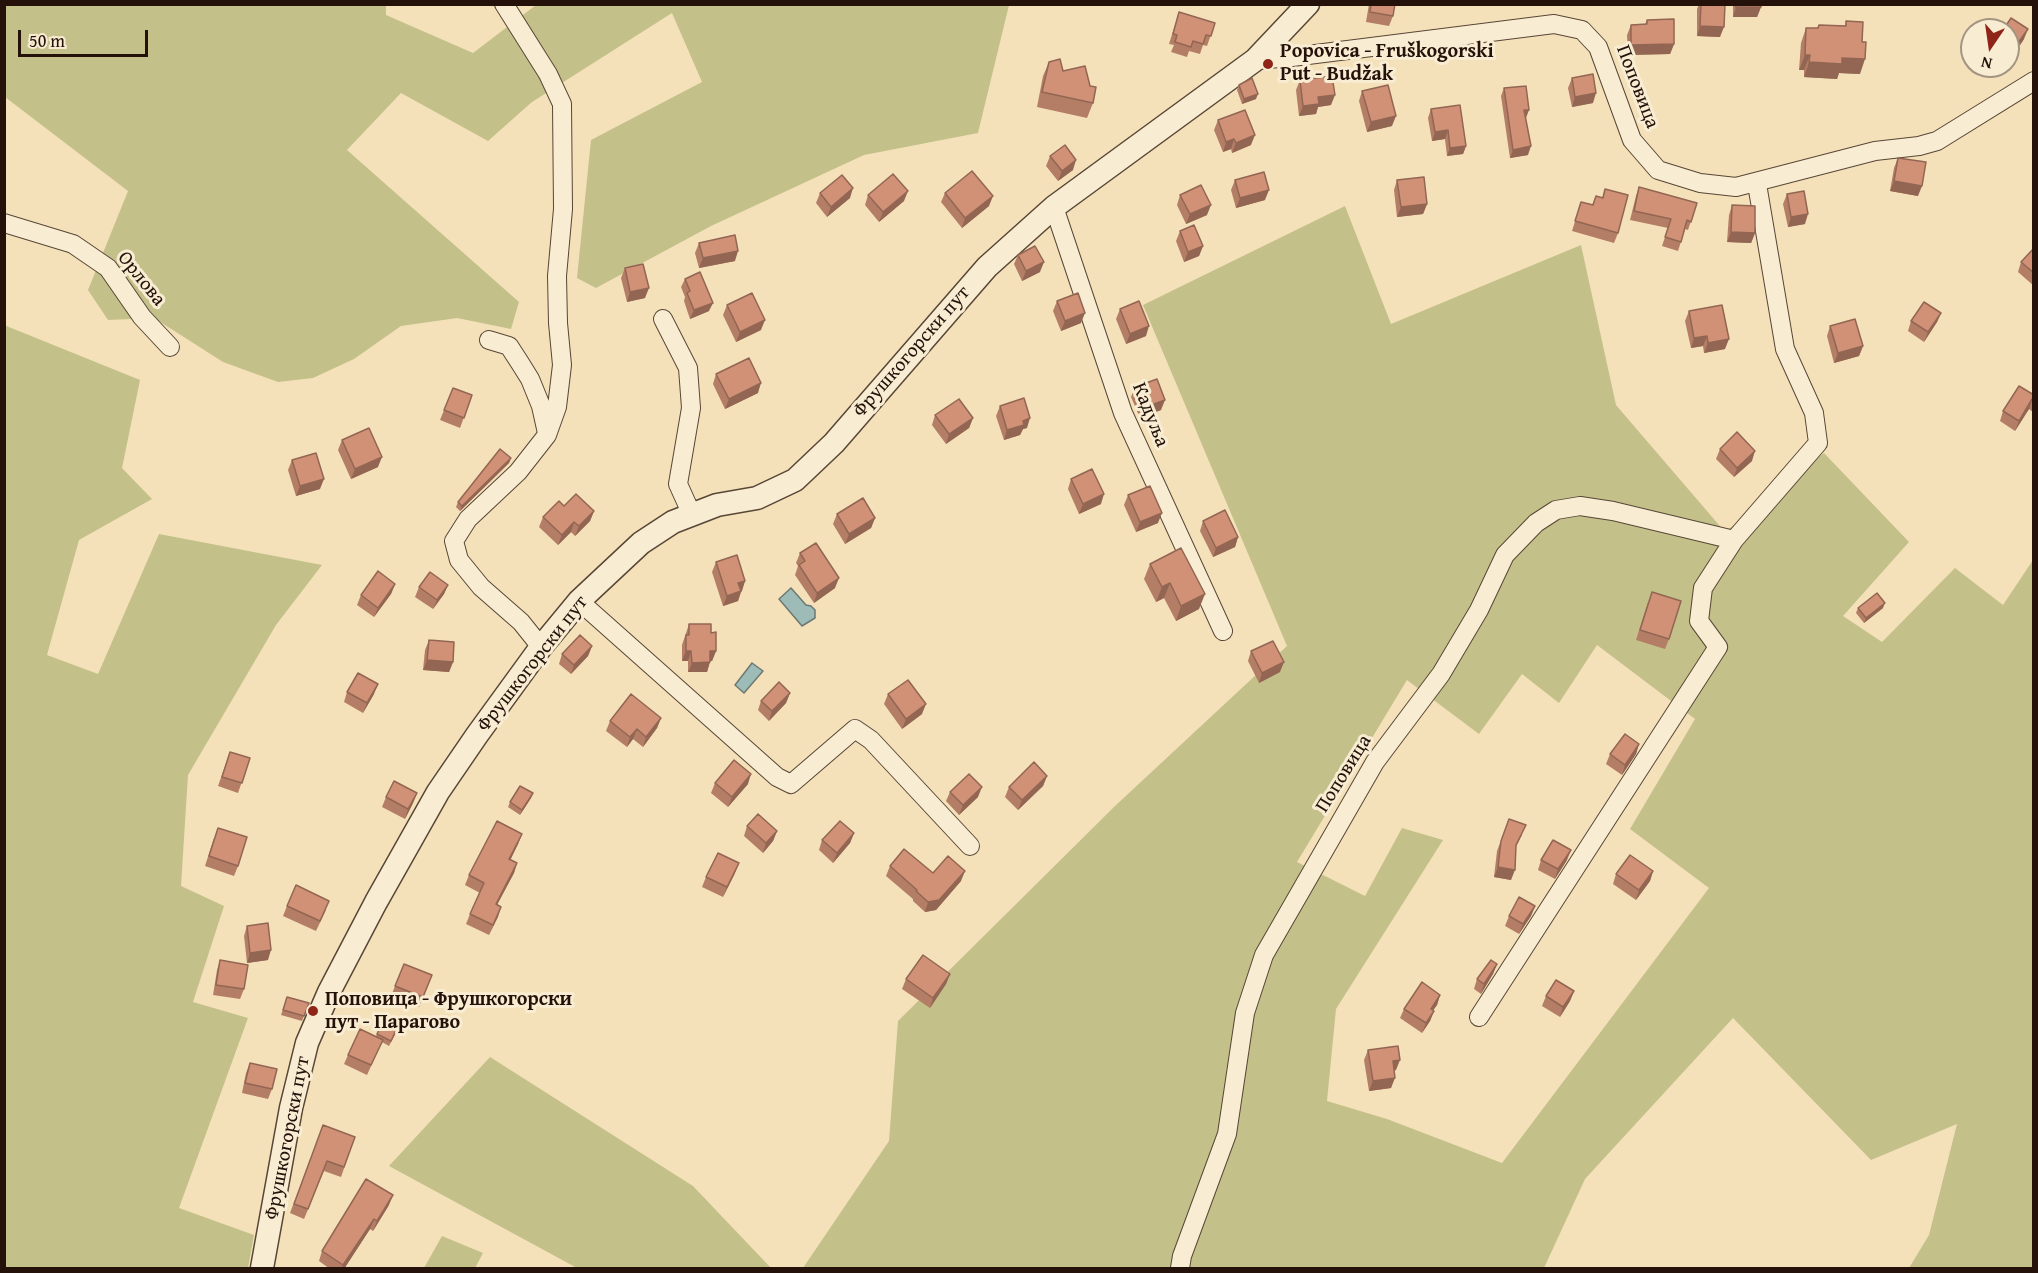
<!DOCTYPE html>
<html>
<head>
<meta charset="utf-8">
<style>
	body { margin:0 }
	#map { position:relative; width:2038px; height:1273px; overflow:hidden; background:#f4e1b9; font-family:"Gentium Book Plus",serif }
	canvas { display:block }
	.frame { position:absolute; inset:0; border:6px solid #24120a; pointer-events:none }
	.north { position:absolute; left:1960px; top:18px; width:60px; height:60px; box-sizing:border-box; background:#f8ecd2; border:2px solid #a39582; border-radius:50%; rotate:193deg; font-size:16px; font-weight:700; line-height:24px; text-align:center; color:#24120a }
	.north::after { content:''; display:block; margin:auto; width:21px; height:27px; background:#8f2418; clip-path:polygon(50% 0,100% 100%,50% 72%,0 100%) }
	.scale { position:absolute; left:18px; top:30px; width:130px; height:27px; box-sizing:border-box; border:3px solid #24120a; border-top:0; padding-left:8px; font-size:18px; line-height:21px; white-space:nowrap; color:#24120a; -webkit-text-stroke:4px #f8ecd2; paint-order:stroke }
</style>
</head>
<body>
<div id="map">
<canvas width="2038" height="1273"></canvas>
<div class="frame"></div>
<div class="north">N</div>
<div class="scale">50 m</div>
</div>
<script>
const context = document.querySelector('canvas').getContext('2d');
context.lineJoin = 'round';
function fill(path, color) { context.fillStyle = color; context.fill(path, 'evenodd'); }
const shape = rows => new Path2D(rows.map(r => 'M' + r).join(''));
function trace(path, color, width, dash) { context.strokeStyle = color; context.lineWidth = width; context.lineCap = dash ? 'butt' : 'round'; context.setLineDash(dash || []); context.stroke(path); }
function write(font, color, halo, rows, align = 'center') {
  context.font = font + ' "Gentium Book Plus",serif'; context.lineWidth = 6; context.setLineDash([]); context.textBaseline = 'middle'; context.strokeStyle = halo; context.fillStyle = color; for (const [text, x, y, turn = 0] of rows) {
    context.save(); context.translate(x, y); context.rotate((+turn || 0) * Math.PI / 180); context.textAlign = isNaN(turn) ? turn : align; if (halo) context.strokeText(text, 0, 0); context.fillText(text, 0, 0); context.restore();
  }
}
fill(shape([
	[4,5,386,5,386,15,473,53,536,5,1009,5,978,133,864,155,711,226,596,288,577,278,591,140,702,82,672,13,532,102,488,141,401,93,347,150,519,302,511,329,457,318,401,326,354,359,313,378,278,382,223,362,154,318,108,320,88,290,128,191,5,97],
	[1345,206,1391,324,1581,245,1616,405,1725,532,1824,453,1909,542,1843,616,1882,642,1955,568,2003,605,2033,560,2033,1268,1909,1268,1929,1235,1957,1124,1871,1160,1733,1018,1585,1179,1544,1268,803,1268,889,1141,898,1021,1115,806,1287,646,1143,305],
	[1597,645,1695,719,1630,829,1709,888,1502,1163,1387,1119,1327,1101,1336,1009,1443,840,1402,828,1365,896,1297,862,1407,680,1479,734,1522,674,1559,703],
	[4,325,140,380,122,468,152,499,79,540,47,655,98,674,159,534,322,565,276,625,188,775,181,886,224,906,193,1002,248,1018,179,1208,254,1235,248,1268,5,1268],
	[490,1057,693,1186,771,1268,577,1268,389,1166],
	[442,1236,483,1253,475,1268,424,1268]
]), '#c4c08a');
const water = shape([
	[791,588,806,605,811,606,815,610,815,618,802,626,779,599,791,588],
	[752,663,763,671,744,693,735,685,752,663]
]);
fill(water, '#9ebcb7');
trace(water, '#6d7872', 1.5);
const minor = shape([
	[504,4,548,74,562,104,563,209,557,276,558,323,562,365,557,407,547,435,518,472,468,519,454,541,459,560,481,587,521,622,541,647],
	[1255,60,1292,57,1554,24,1582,30,1598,47,1632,140,1658,170,1700,183,1736,187,1875,151,1919,146,1937,141,2034,81],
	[1054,207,1123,413,1223,631],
	[4,223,73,244,108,268,142,317,170,347],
	[663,319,688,368,691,408,678,484,692,515],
	[489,340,509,346,520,363,530,379,541,406,547,433],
	[579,601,777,777,791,784,855,729,871,740,970,846],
	[1479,1017,1718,647,1699,621,1703,588,1734,540,1818,443,1814,413,1785,349,1757,184],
	[1180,1268,1182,1256,1227,1134,1245,1013,1264,955,1375,762,1441,674,1479,610,1505,555,1536,523,1556,510,1580,506,1613,511,1734,540]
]);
const tertiary = shape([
	[262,1268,291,1108,307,1043,329,992,376,902,438,792,477,735,541,647,579,601,641,543,673,522,717,505,757,498,795,480,834,443,987,267,1054,207,1255,60,1308,4]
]);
trace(minor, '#584636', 20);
trace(tertiary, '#584636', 25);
trace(minor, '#f8ecd2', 18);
trace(tertiary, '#f8ecd2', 22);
fill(shape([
	[1369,4,1395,4,1393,16,1389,26,1366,22],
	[1699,4,1725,4,1720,37,1697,36,1697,9],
	[1733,4,1761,4,1761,7,1757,17,1733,17],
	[1179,12,1215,23,1207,46,1203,45,1200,54,1189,51,1187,57,1171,52,1174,45,1169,44],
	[1647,20,1674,44,1670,54,1628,55,1627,35,1631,25,1645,24],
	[1846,21,1860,74,1839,73,1837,79,1804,77,1804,70,1799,70,1801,43,1806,28,1817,28,1819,25,1845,26],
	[2008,30,2024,39,2012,57,2008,54],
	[1049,62,1063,71,1093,103,1087,118,1037,107,1043,76],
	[1572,78,1593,103,1572,107,1568,88],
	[1300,80,1331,105,1318,107,1316,114,1299,116,1296,90],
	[1239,85,1256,99,1242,104,1237,90],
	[1504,88,1526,118,1528,155,1510,158,1501,96],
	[1362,91,1392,126,1367,132,1359,101],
	[1431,109,1466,146,1463,154,1447,156,1445,139,1432,141,1428,118],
	[1218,120,1251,145,1232,153,1231,149,1223,152,1214,130],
	[1050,156,1073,170,1058,181,1046,166],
	[1898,158,1918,196,1890,191,1894,168],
	[1235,180,1265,200,1236,208,1231,190],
	[1397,180,1427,204,1423,214,1397,217,1394,190],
	[1639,187,1697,203,1688,230,1685,229,1678,251,1662,246,1668,228,1630,220,1636,196],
	[1605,189,1618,233,1614,243,1572,231,1581,202,1592,205,1596,196,1602,198],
	[820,193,850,198,827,217,816,203],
	[945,193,989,206,962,228,941,202],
	[1787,194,1805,224,1788,227,1783,204],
	[868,195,904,201,879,222,865,205],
	[1180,195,1207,215,1186,224,1177,205],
	[1732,205,1755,233,1751,243,1727,242,1729,215],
	[1180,231,1203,246,1199,256,1184,262,1176,241],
	[699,243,735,261,699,268,695,253],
	[2034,248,2034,286,2018,272,2021,262],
	[1018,255,1040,272,1022,281,1014,264],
	[625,268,645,298,627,302,621,278],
	[685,279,709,311,690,319,684,301,685,297,681,287],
	[1057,301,1081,323,1061,331,1053,311],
	[727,305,761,330,736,342,723,315],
	[1120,309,1146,336,1126,344,1116,319],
	[1689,311,1725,349,1704,353,1703,346,1691,348,1685,321],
	[1941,313,1937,322,1924,342,1908,331,1911,321],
	[1830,326,1863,346,1859,356,1834,363,1827,336],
	[716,374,758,393,725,409,713,384],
	[1135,387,1161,410,1140,418,1131,397],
	[453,388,472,395,460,428,440,420],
	[2034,395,2034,413,2029,409,2015,431,2000,421,2003,411],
	[1000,406,1027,428,1023,429,1020,435,1004,440,996,416],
	[935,415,973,418,969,428,946,444,932,425],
	[342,440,378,467,351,479,338,450],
	[1720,449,1752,461,1734,477,1716,459],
	[511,458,509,463,460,511,456,507,458,502],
	[292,460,320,489,296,496,288,470],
	[1071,479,1101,504,1079,514,1068,489],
	[1128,495,1158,523,1136,532,1124,505],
	[594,511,590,521,575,536,571,532,558,545,539,527,543,517],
	[837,514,875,518,871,528,845,544,833,524],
	[1203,521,1238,537,1235,547,1213,557,1200,531],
	[800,553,835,588,814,603,795,575,798,566,796,563],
	[716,562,745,581,738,601,723,606,712,572],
	[1150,564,1199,609,1176,621,1164,598,1156,602,1144,579],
	[395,584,391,594,374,617,357,605,361,595],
	[448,585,444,594,433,609,415,597,419,587],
	[1648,602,1669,639,1665,649,1636,640],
	[1858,608,1883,608,1864,623,1856,613],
	[689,624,711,633,716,651,712,661,710,661,707,672,688,672,688,661,682,661,682,645],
	[429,640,453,662,449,672,423,670,425,650],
	[592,646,588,656,571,674,559,664,562,654],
	[1251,651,1280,672,1259,683,1248,661],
	[347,692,374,694,363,713,344,702],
	[790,693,786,703,769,721,758,710,761,701],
	[888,694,922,714,902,729,884,704],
	[661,718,657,728,643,747,633,739,627,747,606,731,610,721],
	[1639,744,1636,754,1622,775,1606,764,1610,754],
	[230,752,250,758,238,793,218,786],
	[1047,776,1043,786,1018,810,1005,797,1009,787],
	[715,783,748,784,728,807,711,793],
	[950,792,978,797,959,815,946,801],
	[417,793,413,803,405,819,382,807,386,797],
	[533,793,531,798,520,815,508,807,510,802],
	[1509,819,1522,835,1516,847,1511,880,1494,877,1497,851],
	[747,826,777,831,773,841,763,853,744,836],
	[854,833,850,843,833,863,819,850,822,840],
	[522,834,518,844,510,860,517,863,514,873,497,905,501,907,489,935,466,924,470,914,480,893,465,885,469,875],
	[214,838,238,866,234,876,205,866],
	[1541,860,1567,860,1555,879,1538,870],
	[890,866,933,873,961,881,936,910,925,912,913,901,913,899,886,876],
	[1653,871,1650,881,1636,900,1613,884,1616,874],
	[735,873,723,897,702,887,706,877],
	[287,906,326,910,316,931,283,916],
	[1535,906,1531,916,1519,934,1505,926,1509,916],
	[247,926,268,960,247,963,244,936],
	[220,960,244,989,240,999,213,995,217,970],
	[404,964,432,975,419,1007,391,996],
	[1497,964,1493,974,1481,994,1474,989,1477,979],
	[950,974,946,984,930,1008,902,989,906,979],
	[1574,991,1570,1001,1560,1017,1542,1006,1546,996],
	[1440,995,1437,1005,1433,1010,1434,1011,1430,1021,1422,1033,1400,1018,1404,1009],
	[287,997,309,1003,302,1021,281,1015],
	[383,1021,396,1033,389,1046,382,1042,367,1075,344,1064,348,1055,376,1036],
	[1368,1050,1396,1070,1394,1071,1391,1088,1369,1091,1364,1060],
	[250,1063,272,1089,268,1099,242,1093,246,1073],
	[323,1125,355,1137,341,1177,324,1171,304,1219,290,1213],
	[389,1205,373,1231,370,1229,344,1269,330,1269,319,1261,322,1251]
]), '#b47d65');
fill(shape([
	[1736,7,1761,7,1757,17,1733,17],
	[1700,26,1724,27,1720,37,1697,36],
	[2028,29,2024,39,2012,57,2015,47],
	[1674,44,1670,54,1628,55,1631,45],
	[1805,55,1810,55,1804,70,1799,70],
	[1842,58,1865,59,1860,74,1839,73,1837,79,1804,77,1809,62],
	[1596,93,1593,103,1572,107,1575,97],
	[1258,94,1256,99,1242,104,1244,99],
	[1335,95,1331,105,1318,107,1316,114,1299,116,1303,106,1318,97],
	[1524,110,1529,110,1526,118],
	[1396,116,1392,126,1367,132,1371,122],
	[1448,130,1445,139,1432,141,1435,132],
	[1255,135,1251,145,1232,153,1236,143],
	[1234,139,1231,149,1223,152,1226,142],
	[1466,146,1463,154,1447,156,1450,148],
	[1531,146,1528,155,1510,158,1513,150],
	[1076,160,1073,170,1058,181,1062,171],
	[1894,181,1922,186,1918,196,1890,191],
	[853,188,850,198,827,217,831,207],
	[1269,190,1265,200,1236,208,1240,198],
	[908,191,904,201,879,222,883,212],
	[993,196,989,206,962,228,965,218],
	[1427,204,1423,214,1397,217,1401,207],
	[1211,205,1207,215,1186,224,1190,214],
	[1808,214,1805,224,1788,227,1791,217],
	[1731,232,1755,233,1751,243,1727,242],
	[1203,246,1199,256,1184,262,1188,252],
	[738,251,735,261,699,268,703,258],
	[1044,262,1040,272,1022,281,1026,271],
	[649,288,645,298,627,302,630,292],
	[713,303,709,311,690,319,694,310],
	[1085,313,1081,323,1061,331,1065,321],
	[1941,313,1937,322,1924,342,1928,332],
	[765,320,761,330,736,342,740,332],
	[1149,326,1146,336,1126,344,1130,334],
	[1707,336,1703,346,1691,348,1694,338],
	[1729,339,1725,349,1704,353,1708,343],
	[1863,346,1859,356,1834,363,1838,353],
	[761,383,758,393,725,409,729,399],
	[2032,399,2029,409,2015,431,2019,421],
	[1165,400,1161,410,1140,418,1143,408],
	[973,418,969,428,946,444,949,434],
	[1030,418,1027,428,1023,429,1020,435,1004,440,1007,430,1023,421],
	[1755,451,1752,461,1734,477,1737,468],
	[382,457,378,467,351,479,355,469],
	[511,458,509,463,460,511,462,506],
	[324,479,320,489,296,496,300,486],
	[1104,494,1101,504,1079,514,1083,504],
	[594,511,590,521,575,536,579,526],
	[1162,513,1158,523,1136,532,1140,522],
	[875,518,871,528,845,544,849,534],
	[574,522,571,532,558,545,562,535],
	[1238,537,1235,547,1213,557,1216,548],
	[839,578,835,588,814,603,817,593],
	[745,581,742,591,735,593,738,583],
	[1170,583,1164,598,1156,602,1162,587],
	[395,584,391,594,374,617,378,608],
	[448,585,444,594,433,609,437,600],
	[741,591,738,601,723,606,727,596],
	[1205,594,1199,609,1176,621,1181,606],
	[1885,603,1883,608,1864,623,1866,618],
	[592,646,588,656,571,674,574,665],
	[686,651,691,651,688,661,682,661],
	[710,651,716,651,712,661,706,661],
	[427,660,453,662,449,672,423,670],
	[710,662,707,672,688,672,692,663],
	[1284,662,1280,672,1259,683,1262,673],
	[378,684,374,694,363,713,367,703],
	[790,693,786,703,769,721,772,711],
	[926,704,922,714,902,729,906,719],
	[661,718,657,728,643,747,646,737],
	[637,729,633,739,627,747,630,737],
	[1639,744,1636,754,1622,775,1625,765],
	[751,774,748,784,728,807,732,797],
	[1047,776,1043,786,1018,810,1022,800],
	[982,787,978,797,959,815,963,805],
	[417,793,413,803,405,819,408,809],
	[533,793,531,798,520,815,522,810],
	[777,831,773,841,763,853,766,843],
	[854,833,850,843,833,863,837,853],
	[522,834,518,844,506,869,509,859],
	[1571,850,1567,860,1555,879,1558,869],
	[517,863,514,873,492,914,496,904],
	[739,863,735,873,723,897,727,887],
	[1498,867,1515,870,1511,880,1494,877],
	[965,871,961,881,936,910,925,912,928,902],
	[1653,871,1650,881,1636,900,1639,890],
	[1535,906,1531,916,1519,934,1523,924],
	[501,907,498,917,489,935,493,925],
	[271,950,268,960,247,963,250,953],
	[1497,964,1493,974,1481,994,1484,984],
	[950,974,946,984,930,1008,933,998],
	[1574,991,1570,1001,1560,1017,1563,1007],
	[1440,995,1437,1005,1427,1019,1431,1009],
	[1434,1011,1430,1021,1422,1033,1426,1023],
	[1400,1060,1396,1070,1389,1071,1393,1061],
	[1395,1078,1391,1088,1369,1091,1373,1081],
	[393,1195,389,1205,373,1231,377,1221],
	[374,1219,370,1229,344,1269,342,1269,343,1265]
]), '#926653');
const building = shape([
	[1371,4,1395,4,1393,16,1370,12,1371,4],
	[1701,4,1725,4,1724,27,1700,26,1701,4],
	[1736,4,1761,4,1761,7,1736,7,1736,4],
	[1179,12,1215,23,1211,36,1206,35,1203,44,1193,41,1191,47,1175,42,1177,35,1173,34,1179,12],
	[2011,18,2028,29,2015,47,2008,42,2008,30,2003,30,2011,18],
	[1674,19,1674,44,1631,45,1631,25,1647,24,1647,20,1674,19],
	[1846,21,1863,22,1862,42,1866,42,1865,59,1842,58,1842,64,1809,62,1810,55,1805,55,1806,28,1818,28,1819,25,1846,26,1846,21],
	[1060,59,1063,71,1085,66,1090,86,1096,87,1093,103,1042,92,1049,62,1060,59],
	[1593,74,1596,93,1575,97,1572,78,1593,74],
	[1332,76,1335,95,1318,97,1319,104,1303,106,1300,80,1332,76],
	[1252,78,1258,94,1244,99,1239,85,1252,78],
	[1388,85,1396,116,1371,122,1362,91,1388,85],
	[1526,86,1529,110,1524,110,1531,146,1513,150,1504,88,1526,86],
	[1460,105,1466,146,1450,148,1448,130,1435,132,1431,109,1460,105],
	[1245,110,1255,135,1236,143,1234,139,1226,142,1218,120,1245,110],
	[1065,145,1076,160,1062,171,1050,156,1065,145],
	[1898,158,1926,162,1922,186,1894,181,1898,158],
	[972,171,993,196,965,218,945,193,972,171],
	[1264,172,1269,190,1240,198,1235,180,1264,172],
	[893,174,908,191,883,212,868,195,893,174],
	[842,175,853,188,831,207,820,193,842,175],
	[1424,177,1427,204,1401,207,1397,180,1424,177],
	[1201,185,1211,205,1190,214,1180,195,1201,185],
	[1639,187,1697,203,1691,222,1687,220,1681,242,1665,237,1671,219,1634,211,1639,187],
	[1605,189,1628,195,1618,233,1575,221,1581,202,1593,205,1596,196,1603,198,1605,189],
	[1804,191,1808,214,1791,217,1787,194,1804,191],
	[1732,205,1755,206,1755,233,1731,232,1732,205],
	[1194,225,1203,246,1188,252,1180,231,1194,225],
	[735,235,738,251,703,258,699,243,735,235],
	[1035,246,1044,262,1026,271,1018,255,1035,246],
	[2034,248,2034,273,2021,262,2034,248],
	[643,264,649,288,630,292,625,268,643,264],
	[700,272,713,303,694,310,687,293,690,291,685,279,700,272],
	[752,293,765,320,740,332,727,305,752,293],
	[1078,293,1085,313,1065,321,1057,301,1078,293],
	[1139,301,1149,326,1130,334,1120,309,1139,301],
	[1924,302,1941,313,1928,332,1911,321,1924,302],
	[1722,305,1729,339,1708,343,1707,336,1694,338,1689,311,1722,305],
	[1855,319,1863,346,1838,353,1830,326,1855,319],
	[749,358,761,383,729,399,716,374,749,358],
	[1157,379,1165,400,1143,408,1135,387,1157,379],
	[2019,386,2034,395,2034,400,2032,399,2019,421,2003,411,2019,386],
	[453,388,472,395,464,418,444,410,453,388],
	[1024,398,1030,418,1023,421,1024,425,1007,430,1000,406,1024,398],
	[959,399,973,418,949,434,935,415,959,399],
	[369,428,382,457,355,469,342,440,369,428],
	[1737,432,1755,451,1737,468,1720,449,1737,432],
	[500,449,511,458,462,506,458,502,500,449],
	[316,453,324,479,300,486,292,460,316,453],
	[1092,469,1104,494,1083,504,1071,479,1092,469],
	[1150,486,1162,513,1140,522,1128,495,1150,486],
	[576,494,594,511,579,526,574,522,562,535,543,517,559,501,564,506,576,494],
	[863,498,875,518,849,534,837,514,863,498],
	[1225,510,1238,537,1216,548,1203,521,1225,510],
	[816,543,839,578,817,593,799,565,805,561,800,553,816,543],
	[1181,548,1205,594,1181,606,1170,583,1162,587,1150,564,1181,548],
	[737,555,745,581,738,583,741,591,727,596,716,562,737,555],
	[378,571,395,584,378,608,361,595,378,571],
	[430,572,448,585,437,600,419,587,430,572],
	[1652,592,1681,601,1669,639,1640,630,1652,592],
	[1877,593,1885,603,1866,618,1858,608,1877,593],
	[689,624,711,624,711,633,716,632,716,651,710,651,710,662,692,663,691,651,686,651,686,635,689,635,689,624],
	[580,635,592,646,574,665,562,654,580,635],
	[429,640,454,642,453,662,427,660,429,640],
	[1273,641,1284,662,1262,673,1251,651,1273,641],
	[358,673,378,684,367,703,347,692,358,673],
	[908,680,926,704,906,719,888,694,908,680],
	[779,682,790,693,772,711,761,701,779,682],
	[631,694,661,718,646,737,637,729,630,737,610,721,631,694],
	[1625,734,1639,744,1625,765,1610,754,1625,734],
	[230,752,250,758,242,783,222,777,230,752],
	[734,760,751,774,732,797,715,783,734,760],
	[1034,762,1047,776,1022,800,1009,787,1034,762],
	[969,774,982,787,963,805,950,792,969,774],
	[394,781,417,793,408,809,386,797,394,781],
	[520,786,533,793,522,810,510,802,520,786],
	[758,814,777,831,766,843,747,826,758,814],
	[1509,819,1526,825,1516,845,1515,870,1498,867,1501,841,1509,819],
	[497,821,522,834,509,859,517,863,496,904,501,907,493,925,470,914,484,883,469,875,497,821],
	[840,821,854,833,837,853,822,840,840,821],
	[218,828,247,837,238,866,209,856,218,828],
	[1553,840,1571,850,1558,869,1541,860,1553,840],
	[904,849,933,873,948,856,965,871,939,900,928,902,916,891,917,890,890,866,904,849],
	[718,853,739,863,727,887,706,877,718,853],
	[1630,855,1653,871,1639,890,1616,874,1630,855],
	[296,885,329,901,320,921,287,906,296,885],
	[1519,897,1535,906,1523,924,1509,916,1519,897],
	[268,923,271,950,250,953,247,926,268,923],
	[923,955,950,974,933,998,906,979,923,955],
	[220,960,248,965,244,989,216,985,220,960],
	[1491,960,1497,964,1484,984,1477,979,1491,960],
	[404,964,432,975,423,997,395,986,404,964],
	[1556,980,1574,991,1563,1007,1546,996,1556,980],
	[1422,982,1440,995,1431,1009,1434,1011,1426,1023,1404,1009,1422,982],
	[287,997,309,1003,304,1016,283,1010,287,997],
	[383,1021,397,1028,391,1041,377,1034,383,1021],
	[360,1029,383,1040,371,1065,348,1055,360,1029],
	[1398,1046,1400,1060,1393,1061,1395,1078,1373,1081,1368,1050,1398,1046],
	[250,1063,277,1069,272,1089,245,1083,250,1063],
	[323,1125,355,1137,344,1167,327,1161,308,1209,294,1204,323,1125],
	[366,1179,393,1195,377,1221,374,1219,343,1265,322,1251,366,1179]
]);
fill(building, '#d19176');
trace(building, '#926653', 1.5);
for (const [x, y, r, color] of [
	[1268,64,6,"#8f2418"],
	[313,1011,6,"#8f2418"]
]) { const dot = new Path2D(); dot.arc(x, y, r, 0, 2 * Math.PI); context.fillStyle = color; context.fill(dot); trace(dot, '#f8ecd2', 2); }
write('bold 20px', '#24120a', '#f8ecd2', [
	["Popovica - Fruškogorski",1280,52],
	["Put - Budžak",1280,75],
	["Поповица - Фрушкогорски",325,1000],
	["пут - Парагово",325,1023]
], 'left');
write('20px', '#24120a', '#f8ecd2', [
	["Поповица",1637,87,69],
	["Орлова",141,279,51],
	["Фрушкогорски пут",912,352,-49],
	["Кадуља",1150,415,68],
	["Фрушкогорски пут",533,664,-52],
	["Поповица",1344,774,-58],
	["Фрушкогорски пут",288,1138,-79]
]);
</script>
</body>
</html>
